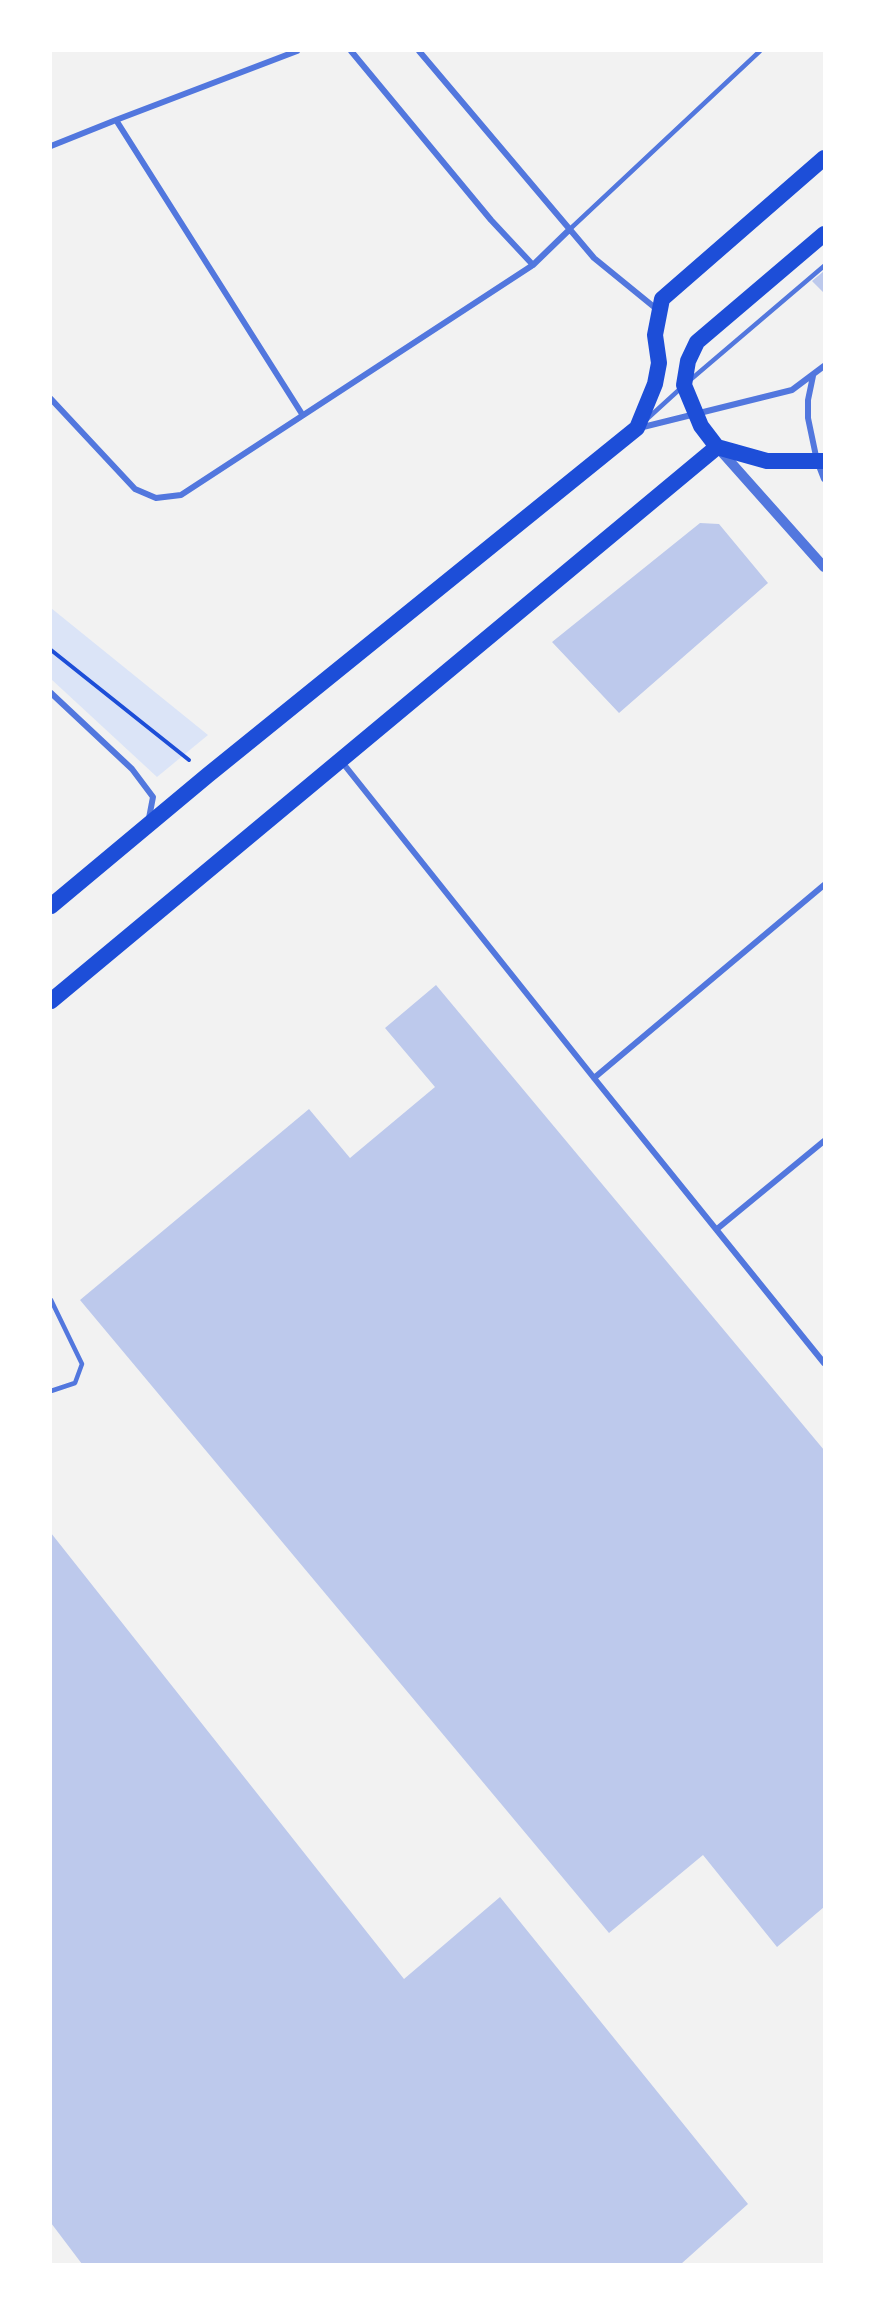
<!DOCTYPE html>
<html>
<head>
<meta charset="utf-8">
<style>
	body { margin:0 }
	#map { position:relative; width:875px; height:2315px; overflow:hidden; background:#f2f2f2; font-family:"Crimson Pro",serif }
	canvas { display:block }
	.frame { position:absolute; inset:0; border:52px solid #fff; pointer-events:none }
</style>
</head>
<body>
<div id="map">
<canvas width="875" height="2315"></canvas>
<div class="frame"></div>
</div>
<script>
const context = document.querySelector('canvas').getContext('2d');
context.lineJoin = 'round';
function fill(path, color) { context.fillStyle = color; context.fill(path, 'evenodd'); }
const shape = rows => new Path2D(rows.map(r => 'M' + r).join(''));
function trace(path, color, width, dash) { context.strokeStyle = color; context.lineWidth = width; context.lineCap = dash ? 'butt' : 'round'; context.setLineDash(dash || []); context.stroke(path); }
fill(shape([
	[51,608,208,735,157,777,51,679]
]), '#dbe4f7');
fill(shape([
	[824,271,824,293,812,281],
	[700,523,719,524,768,583,619,713,552,642],
	[436,985,824,1450,824,1907,777,1947,703,1855,609,1933,80,1300,309,1109,350,1158,435,1087,385,1028],
	[51,1533,404,1979,500,1897,748,2204,681,2264,82,2264,51,2223]
]), '#bdc9ec');
trace(shape([
	[51,650,189,760]
]), '#1d4ed8', 4);
trace(shape([
	[569,230,760,51],
	[689,381,824,266],
	[647,419,681,388],
	[51,1300,82,1364,75,1383,51,1391]
]), '#5277de', 4.5);
trace(shape([
	[351,51,491,220,533,265],
	[419,51,594,258,659,311],
	[116,120,297,51],
	[51,146,116,120,302,414],
	[813,376,808,400,808,418,817,461,824,479],
	[51,399,135,489,156,498,181,495,533,265,569,230],
	[639,428,792,390,824,366],
	[51,693,132,769,153,797,149,818],
	[342,762,594,1078,824,1363],
	[594,1078,824,885],
	[717,1229,824,1141]
]), '#5277de', 6);
trace(shape([
	[719,449,824,567]
]), '#5277de', 10);
trace(shape([
	[717,447,701,426,684,385,688,361,697,342,824,234],
	[717,447,767,461,824,461],
	[51,906,208,775,637,428,655,384,659,363,655,335,662,299,824,158],
	[51,1001,717,447]
]), '#1d4ed8', 16);
</script>
</body>
</html>
